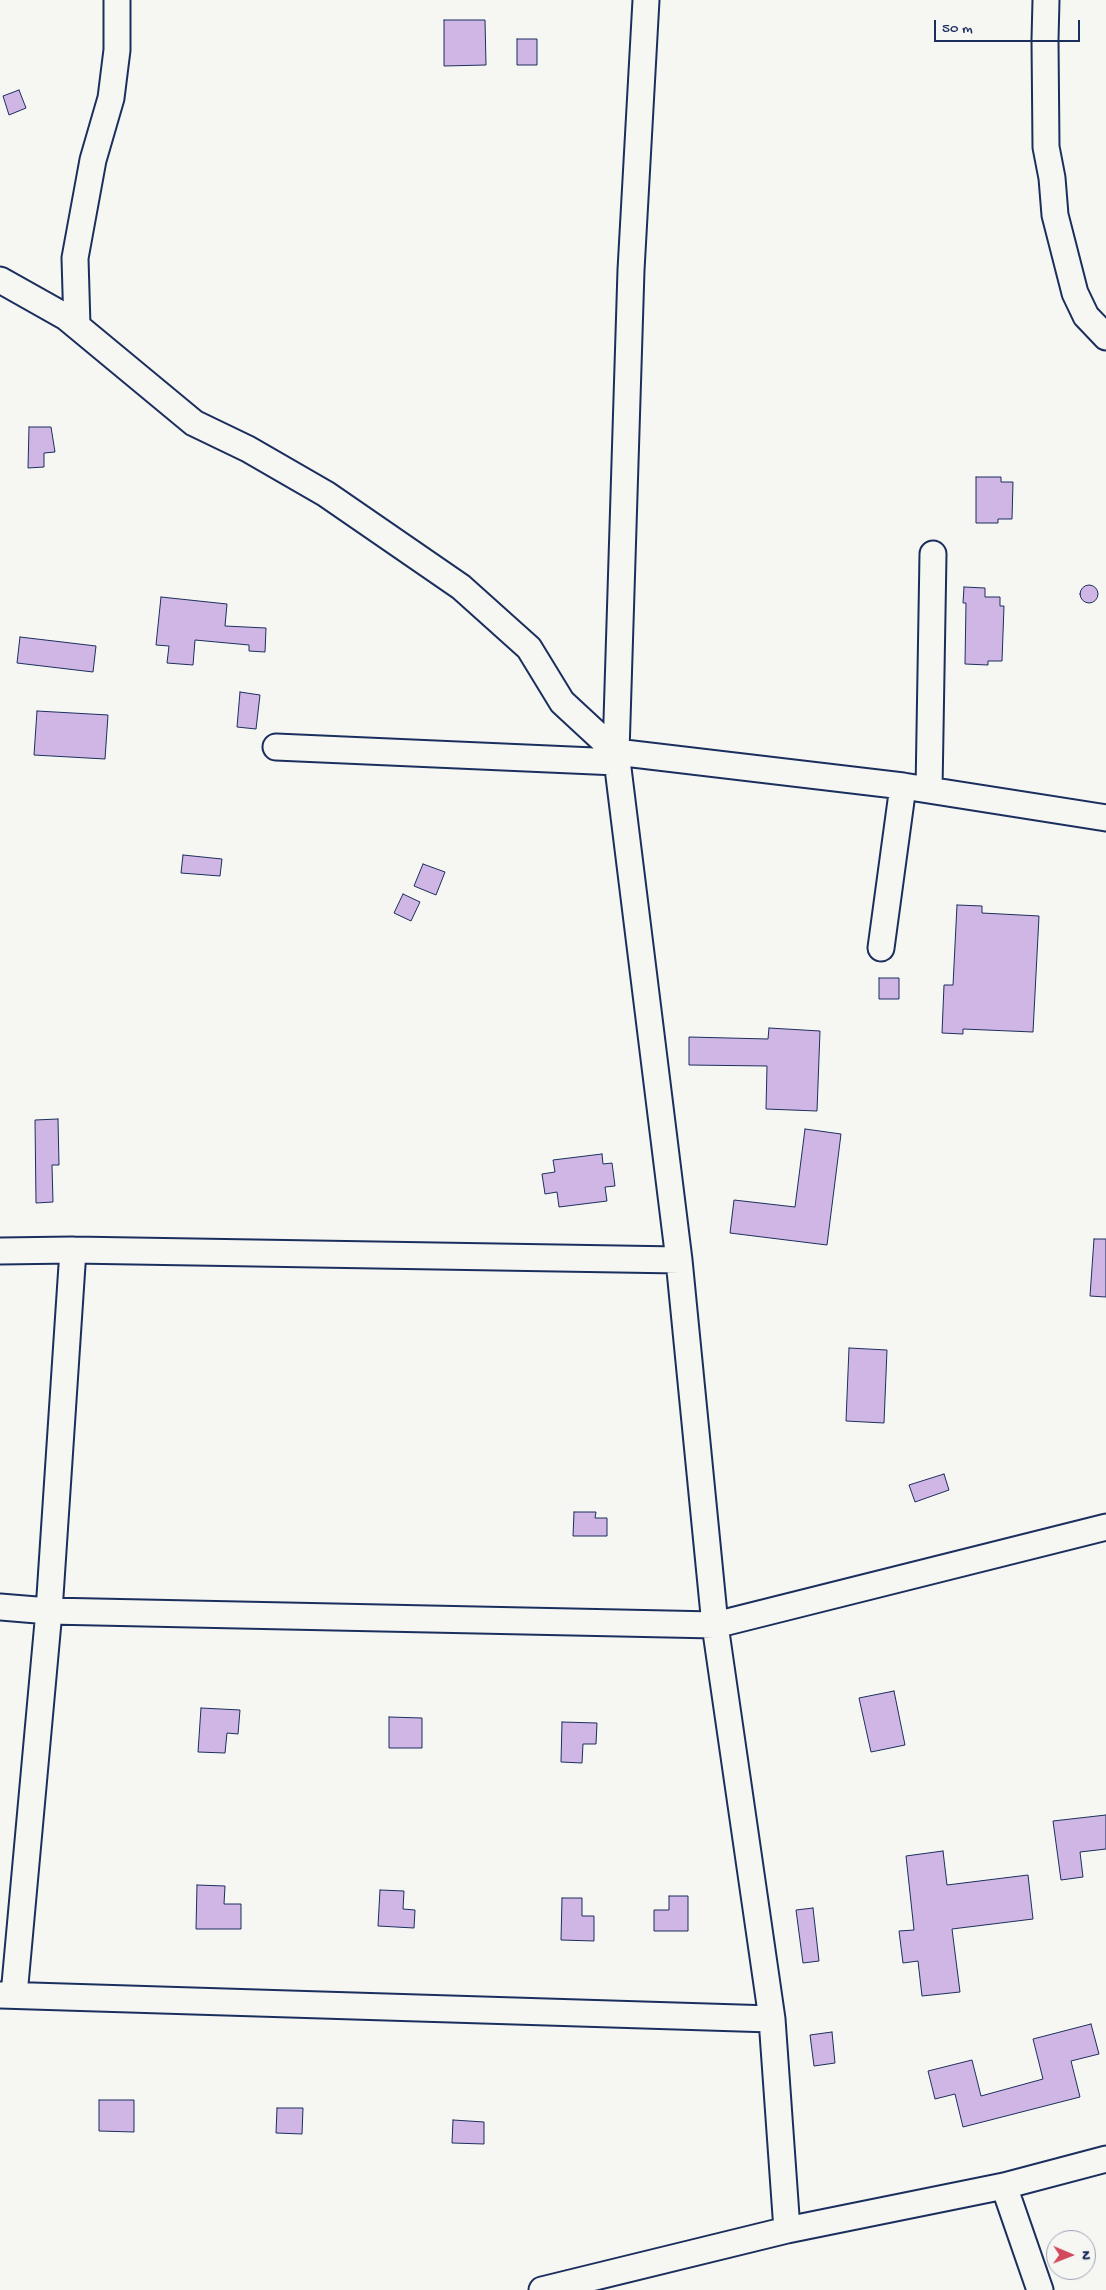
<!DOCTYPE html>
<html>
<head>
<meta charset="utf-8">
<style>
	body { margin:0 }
	#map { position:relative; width:1106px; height:2290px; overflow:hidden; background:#f6f6f2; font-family:"Gochi Hand",sans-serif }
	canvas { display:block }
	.north { position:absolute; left:1046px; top:2230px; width:50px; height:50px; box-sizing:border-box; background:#f6f6f2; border:1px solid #9ea6b7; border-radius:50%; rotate:91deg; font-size:14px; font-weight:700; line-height:20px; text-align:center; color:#1b2f5e }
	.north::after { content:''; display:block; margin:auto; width:18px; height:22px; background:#d1495b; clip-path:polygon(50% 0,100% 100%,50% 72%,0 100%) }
	.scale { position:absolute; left:934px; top:20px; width:146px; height:22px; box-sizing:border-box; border:2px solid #1b2f5e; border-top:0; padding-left:6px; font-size:15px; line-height:18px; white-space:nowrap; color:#1b2f5e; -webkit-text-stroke:4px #f6f6f2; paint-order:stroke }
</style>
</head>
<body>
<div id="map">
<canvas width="1106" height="2290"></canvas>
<div class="north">N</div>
<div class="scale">50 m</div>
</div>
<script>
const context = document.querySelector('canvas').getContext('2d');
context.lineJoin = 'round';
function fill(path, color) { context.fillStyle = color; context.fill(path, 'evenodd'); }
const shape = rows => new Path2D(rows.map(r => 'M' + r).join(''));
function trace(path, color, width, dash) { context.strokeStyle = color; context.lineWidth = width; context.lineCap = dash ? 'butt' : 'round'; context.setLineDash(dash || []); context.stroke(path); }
const building = shape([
	[444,20,485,20,486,65,444,66,444,20],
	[517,39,537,39,537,65,517,65,517,39],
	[19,90,26,108,9,115,3,96,19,90],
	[29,427,51,427,55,452,44,453,44,467,28,468,29,427],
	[976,477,1001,477,1001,482,1013,482,1012,519,998,519,998,523,976,523,976,477],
	'1080 594a9 9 0 1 1 18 0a9 9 0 1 1-18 0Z',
	[964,587,985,588,985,597,1000,597,1000,606,1004,606,1002,661,988,661,988,665,965,664,966,603,963,603,964,587],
	[161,597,227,604,225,626,266,628,265,652,249,651,249,645,195,640,193,665,167,663,169,646,156,645,161,597],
	[20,637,96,646,93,672,17,663,20,637],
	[240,692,260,695,256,729,237,727,240,692],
	[37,711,108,715,105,759,34,755,37,711],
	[183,855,222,859,220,876,181,873,183,855],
	[423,864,445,872,436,895,414,886,423,864],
	[403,894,420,902,411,921,394,913,403,894],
	[957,905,982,906,982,913,1039,916,1033,1032,963,1029,963,1034,942,1033,944,985,953,985,957,905],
	[879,978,899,978,899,999,879,999,879,978],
	[769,1028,820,1031,817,1111,766,1109,767,1066,689,1065,689,1037,768,1039,769,1028],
	[58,1119,59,1165,52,1165,53,1202,36,1203,35,1120,58,1119],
	[805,1129,841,1134,827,1245,730,1233,734,1200,795,1207,805,1129],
	[602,1154,603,1164,612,1163,615,1186,605,1187,607,1201,559,1207,557,1192,545,1194,542,1174,555,1172,553,1160,602,1154],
	[1094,1239,1106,1239,1106,1297,1090,1296,1094,1239],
	[849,1348,887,1350,884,1423,846,1421,849,1348],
	[944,1474,949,1490,915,1502,909,1485,944,1474],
	[574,1512,596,1512,595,1518,607,1518,607,1536,573,1536,574,1512],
	[894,1691,905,1745,871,1752,859,1698,894,1691],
	[201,1708,240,1710,238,1734,227,1733,225,1753,198,1752,201,1708],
	[389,1717,422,1718,422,1748,389,1748,389,1717],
	[562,1722,597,1723,596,1744,583,1744,582,1763,561,1762,562,1722],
	[1106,1815,1106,1849,1080,1852,1083,1877,1061,1880,1053,1821,1106,1815],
	[943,1851,947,1885,1028,1875,1033,1919,952,1929,960,1992,922,1996,918,1961,903,1963,899,1931,914,1930,906,1856,943,1851],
	[197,1885,225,1886,224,1904,241,1904,241,1929,196,1929,197,1885],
	[380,1890,404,1891,403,1909,415,1910,414,1928,378,1926,380,1890],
	[669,1896,688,1896,688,1931,654,1931,654,1910,669,1910,669,1896],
	[562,1898,582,1898,582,1916,594,1916,594,1941,561,1940,562,1898],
	[813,1908,819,1961,803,1963,796,1910,813,1908],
	[1091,2024,1099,2054,1071,2061,1080,2097,963,2127,955,2094,935,2099,928,2071,972,2060,981,2096,1043,2079,1033,2039,1091,2024],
	[832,2032,835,2063,814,2066,810,2035,832,2032],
	[99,2100,134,2100,134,2132,99,2131,99,2100],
	[277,2108,303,2108,302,2134,276,2133,277,2108],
	[453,2120,484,2122,484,2144,452,2143,453,2120]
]);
fill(building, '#cfb6e4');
trace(building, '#1b2f5e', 1);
const minor = shape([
	[646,0,631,270,616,752,679,1260,715,1625,772,2019,787,2230],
	[1046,0,1045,40,1046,147,1052,178,1055,215,1075,293,1086,316,1106,337],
	[0,280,66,317,194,423,248,449,326,494,461,587,529,648,562,702,616,752,903,786,1106,818],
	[77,326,75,258,93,160,111,98,117,50,117,0],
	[276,747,617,762],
	[929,790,933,554],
	[881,948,903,786],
	[0,1251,73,1250,679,1260],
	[0,1607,49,1611,715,1625,1106,1527],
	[0,1995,772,2019],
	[14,1995,49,1611,73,1250],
	[1004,2186,1040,2290],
	[542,2290,787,2230,1004,2186,1106,2159]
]);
trace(minor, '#1b2f5e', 29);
trace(minor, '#f6f6f2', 25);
</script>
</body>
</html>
